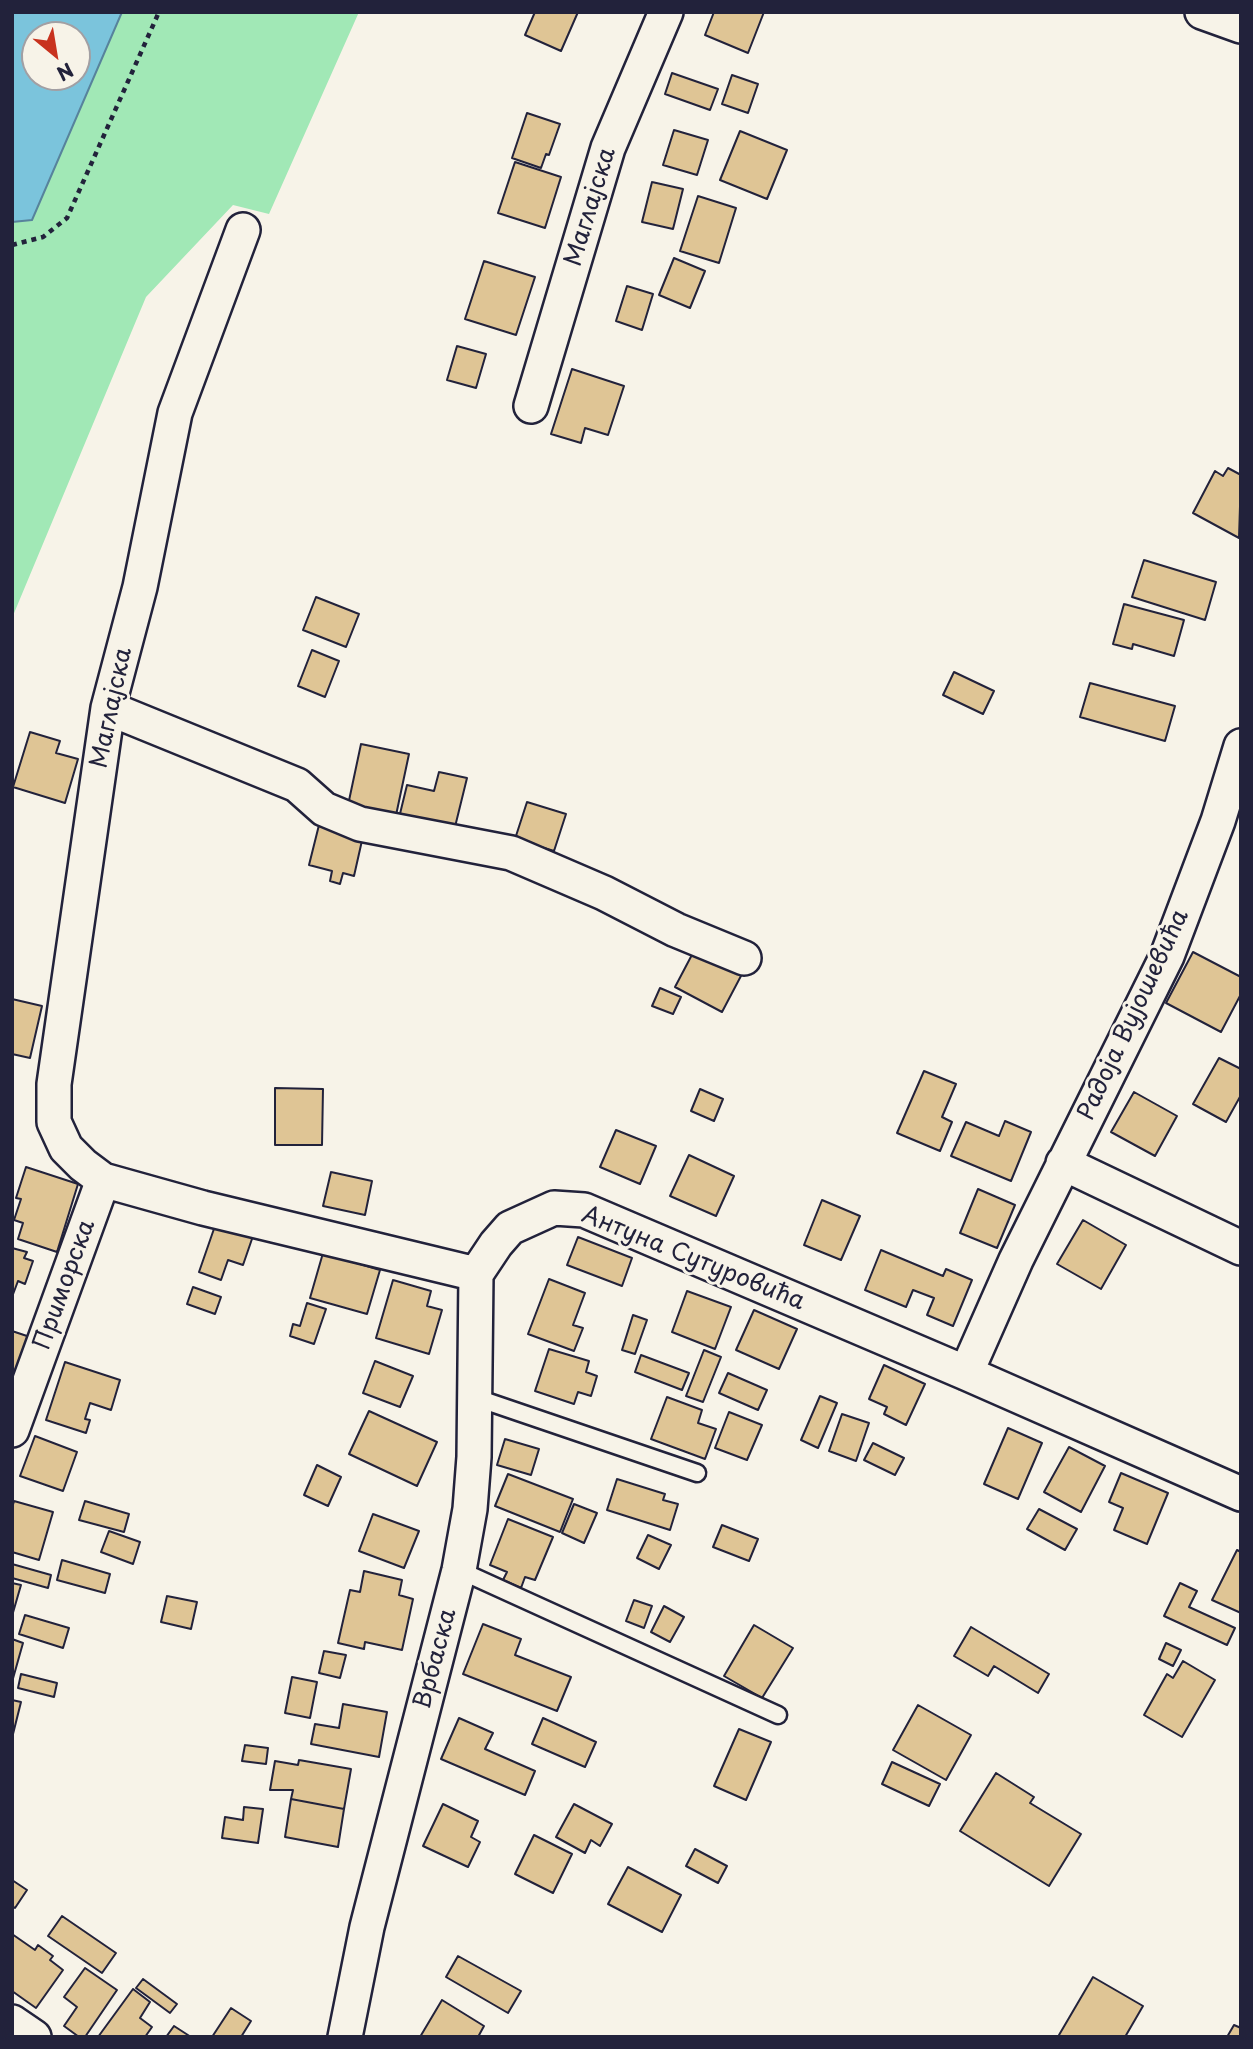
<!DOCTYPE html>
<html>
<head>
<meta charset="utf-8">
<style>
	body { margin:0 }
	#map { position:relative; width:1253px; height:2049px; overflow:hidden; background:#f7f3e8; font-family:"Playpen Sans",sans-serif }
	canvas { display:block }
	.frame { position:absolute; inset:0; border:14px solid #22223b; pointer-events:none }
	.north { position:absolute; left:21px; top:21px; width:70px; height:70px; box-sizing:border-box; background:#f7f3e8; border:2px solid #a29fa3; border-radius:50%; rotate:150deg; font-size:19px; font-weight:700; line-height:28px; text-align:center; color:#22223b }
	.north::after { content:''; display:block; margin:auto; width:24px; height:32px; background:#c8321e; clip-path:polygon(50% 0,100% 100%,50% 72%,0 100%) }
</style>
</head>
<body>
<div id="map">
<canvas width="1253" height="2049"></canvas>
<div class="frame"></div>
<div class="north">N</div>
</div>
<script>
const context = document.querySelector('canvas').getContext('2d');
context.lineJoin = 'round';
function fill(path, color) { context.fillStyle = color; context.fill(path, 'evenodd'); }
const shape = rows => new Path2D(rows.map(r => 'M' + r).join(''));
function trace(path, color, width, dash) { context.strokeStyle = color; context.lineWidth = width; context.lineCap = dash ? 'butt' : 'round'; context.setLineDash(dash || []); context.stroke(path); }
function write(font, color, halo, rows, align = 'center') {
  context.font = font + ' "Playpen Sans",sans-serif'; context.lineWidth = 6; context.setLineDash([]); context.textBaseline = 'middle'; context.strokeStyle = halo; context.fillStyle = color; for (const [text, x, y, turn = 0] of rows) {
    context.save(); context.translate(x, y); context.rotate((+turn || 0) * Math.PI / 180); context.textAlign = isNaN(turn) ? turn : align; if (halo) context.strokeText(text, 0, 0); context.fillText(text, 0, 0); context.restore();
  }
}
fill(shape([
	[12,12,359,12,269,214,233,205,146,297,12,618],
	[35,35,77,35,77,77,35,77]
]), '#a1e8b6');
const water = shape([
	[12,12,122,12,32,220,12,222,12,12],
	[35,35,77,35,77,77,35,77,35,35]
]);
fill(water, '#7bc4dc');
trace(water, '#57839c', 2);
const building = shape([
	[535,12,578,12,561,51,525,35,535,12],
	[714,12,764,12,748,53,705,35,714,12],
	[672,73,718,89,710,110,665,94,672,73],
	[732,75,758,84,748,113,722,104,732,75],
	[527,113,560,124,549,155,546,154,541,168,512,158,527,113],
	[674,130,708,140,697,175,663,165,674,130],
	[740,131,787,150,767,199,720,180,740,131],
	[515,162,561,177,545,228,498,213,515,162],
	[652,182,683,189,673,229,642,222,652,182],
	[698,196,736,208,719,263,680,251,698,196],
	[674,258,705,271,690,308,659,295,674,258],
	[484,261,535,277,516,335,465,319,484,261],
	[627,286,653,294,642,330,616,321,627,286],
	[457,346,486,354,476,388,447,380,457,346],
	[572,369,624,386,608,435,585,428,581,443,551,434,572,369],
	[1228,468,1241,475,1239,538,1193,513,1215,471,1223,476,1228,468],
	[1144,560,1216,582,1205,620,1132,597,1144,560],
	[316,597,359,614,346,647,303,630,316,597],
	[1124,604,1184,620,1174,656,1133,644,1132,649,1113,644,1124,604],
	[312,650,339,661,325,697,298,686,312,650],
	[954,672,994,691,983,714,943,695,954,672],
	[1090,683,1175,706,1165,741,1080,717,1090,683],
	[30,732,60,741,56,753,78,759,65,803,13,787,30,732],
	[361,744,409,754,395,820,347,810,361,744],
	[439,772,467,778,453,835,398,822,407,785,434,791,439,772],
	[527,802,566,814,554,851,515,839,527,802],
	[319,825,363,836,354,876,343,873,340,884,330,881,332,871,309,865,319,825],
	[695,949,742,974,722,1012,675,987,695,949],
	[1193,952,1241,977,1241,994,1221,1032,1166,1003,1193,952],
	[660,988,681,997,673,1014,652,1006,660,988],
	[12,999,42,1006,30,1058,12,1054,12,999],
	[1219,1058,1241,1069,1241,1095,1226,1122,1193,1104,1219,1058],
	[924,1071,956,1084,942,1117,952,1122,940,1151,897,1133,924,1071],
	[275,1088,323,1089,322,1145,275,1145,275,1088],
	[700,1089,723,1099,714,1121,691,1111,700,1089],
	[1134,1092,1177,1116,1155,1156,1111,1132,1134,1092],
	[1005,1121,1031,1132,1011,1181,951,1156,966,1122,999,1136,1005,1121],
	[616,1130,656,1146,640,1184,600,1167,616,1130],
	[689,1155,734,1176,716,1216,670,1196,689,1155],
	[26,1167,78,1184,57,1252,18,1239,23,1223,14,1220,21,1199,16,1198,26,1167],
	[331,1172,372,1181,365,1215,323,1206,331,1172],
	[978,1189,1015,1205,997,1248,960,1233,978,1189],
	[822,1200,860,1216,841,1260,804,1245,822,1200],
	[1083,1220,1126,1245,1101,1289,1057,1264,1083,1220],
	[216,1223,253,1236,243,1265,228,1260,221,1280,199,1272,216,1223],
	[578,1237,632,1258,622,1286,567,1265,578,1237],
	[12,1248,27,1252,24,1258,33,1261,25,1284,18,1281,12,1297,12,1248],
	[881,1250,943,1276,946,1269,972,1280,953,1326,927,1315,934,1298,913,1290,906,1307,865,1290,881,1250],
	[323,1253,380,1270,367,1314,310,1298,323,1253],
	[549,1279,585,1293,573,1325,583,1328,574,1351,528,1334,549,1279],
	[393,1280,431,1291,427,1306,442,1310,429,1354,376,1338,393,1280],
	[193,1287,221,1297,215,1314,187,1304,193,1287],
	[687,1291,731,1307,715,1349,672,1332,687,1291],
	[307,1303,326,1309,314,1344,290,1336,293,1324,300,1326,307,1303],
	[754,1310,797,1329,779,1369,736,1350,754,1310],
	[633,1315,647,1320,635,1354,622,1350,633,1315],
	[12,1331,30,1337,12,1383,12,1331],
	[549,1349,589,1361,586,1372,597,1376,591,1396,578,1392,574,1404,535,1391,549,1349],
	[704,1350,721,1357,703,1402,686,1396,704,1350],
	[641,1355,689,1373,682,1390,635,1372,641,1355],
	[375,1361,413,1376,400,1407,363,1393,375,1361],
	[65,1362,120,1380,111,1410,90,1403,85,1419,90,1420,86,1433,46,1420,65,1362],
	[884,1365,925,1384,906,1425,884,1414,887,1407,869,1399,884,1365],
	[728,1373,767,1390,758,1410,719,1393,728,1373],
	[820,1396,837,1403,818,1448,801,1440,820,1396],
	[667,1397,702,1410,698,1423,716,1429,705,1459,651,1439,667,1397],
	[369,1411,437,1442,417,1486,349,1454,369,1411],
	[729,1412,762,1425,747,1460,715,1448,729,1412],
	[842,1414,869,1423,856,1461,829,1451,842,1414],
	[1008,1428,1042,1443,1018,1499,984,1484,1008,1428],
	[35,1436,77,1452,63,1491,20,1476,35,1436],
	[505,1439,539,1449,531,1475,497,1465,505,1439],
	[873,1443,904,1458,895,1475,864,1460,873,1443],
	[1069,1447,1105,1466,1081,1512,1044,1492,1069,1447],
	[317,1465,341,1477,328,1506,304,1495,317,1465],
	[1121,1473,1168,1493,1147,1544,1114,1530,1123,1508,1109,1502,1121,1473],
	[508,1474,573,1499,560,1532,495,1506,508,1474],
	[617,1479,665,1494,663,1500,678,1504,670,1530,607,1510,617,1479],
	[14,1501,53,1512,39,1560,12,1552,12,1508,14,1501],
	[85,1501,129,1514,124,1532,79,1520,85,1501],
	[574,1504,597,1513,584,1543,562,1533,574,1504],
	[1039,1509,1077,1529,1065,1550,1027,1529,1039,1509],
	[373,1514,419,1531,404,1568,359,1551,373,1514],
	[508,1519,553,1537,535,1580,525,1577,521,1588,503,1580,507,1572,490,1565,508,1519],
	[722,1525,758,1539,749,1561,713,1547,722,1525],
	[109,1531,140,1542,133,1564,101,1552,109,1531],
	[648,1535,671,1545,659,1569,637,1558,648,1535],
	[1237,1550,1241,1552,1241,1613,1212,1600,1237,1550],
	[62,1560,110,1574,105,1593,57,1580,62,1560],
	[12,1564,51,1575,48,1588,12,1578,12,1564],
	[364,1571,402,1580,399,1595,413,1599,402,1650,365,1642,364,1649,338,1643,350,1590,360,1592,364,1571],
	[12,1583,21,1585,12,1616,12,1583],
	[1180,1583,1197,1591,1189,1607,1235,1628,1227,1645,1164,1616,1180,1583],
	[167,1596,197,1602,191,1629,161,1622,167,1596],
	[634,1600,652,1606,644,1628,626,1621,634,1600],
	[664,1606,684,1617,670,1642,651,1632,664,1606],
	[25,1615,69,1628,63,1648,19,1634,25,1615],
	[483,1624,521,1639,515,1655,571,1677,557,1711,463,1674,483,1624],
	[754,1625,793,1648,762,1698,724,1676,754,1625],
	[971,1627,1049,1674,1038,1693,994,1666,988,1676,954,1656,971,1627],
	[12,1639,23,1643,12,1682,12,1639],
	[1166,1643,1181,1650,1173,1666,1159,1659,1166,1643],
	[324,1651,346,1655,340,1678,319,1673,324,1651],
	[1183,1661,1215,1680,1182,1737,1144,1715,1167,1674,1173,1678,1183,1661],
	[21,1674,57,1683,54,1697,18,1688,21,1674],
	[292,1677,317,1682,310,1718,285,1713,292,1677],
	[12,1700,21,1702,12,1738,12,1700],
	[343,1704,387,1712,379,1757,311,1744,315,1724,339,1728,343,1704],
	[918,1705,971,1735,946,1780,893,1750,918,1705],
	[459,1718,493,1733,485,1749,535,1771,525,1795,441,1759,459,1718],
	[543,1718,596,1742,585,1767,532,1744,543,1718],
	[739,1729,771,1742,746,1800,714,1786,739,1729],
	[245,1745,268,1748,266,1764,242,1761,245,1745],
	[299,1760,351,1769,344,1809,291,1799,293,1790,270,1790,275,1761,298,1765,299,1760],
	[892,1762,940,1784,929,1806,882,1784,892,1762],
	[996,1773,1034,1797,1030,1803,1081,1834,1049,1886,960,1831,996,1773],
	[291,1799,344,1809,338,1847,285,1837,291,1799],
	[443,1804,478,1821,471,1837,480,1842,468,1867,423,1846,443,1804],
	[574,1804,612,1824,600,1846,591,1840,585,1853,556,1837,574,1804],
	[244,1807,263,1809,258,1843,222,1838,225,1817,243,1820,244,1807],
	[534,1835,572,1854,553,1893,515,1874,534,1835],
	[695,1849,727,1866,718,1883,686,1866,695,1849],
	[628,1867,681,1895,662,1932,608,1904,628,1867],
	[12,1880,27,1890,15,1908,12,1906,12,1880],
	[62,1916,116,1953,102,1973,48,1936,62,1916],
	[12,1934,35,1950,38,1945,53,1956,50,1960,63,1970,36,2008,12,1991,12,1934],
	[458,1956,521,1991,508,2013,446,1977,458,1956],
	[85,1968,117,1990,85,2037,79,2037,64,2026,77,2007,64,1997,85,1968],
	[1093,1977,1143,2006,1125,2037,1061,2037,1059,2035,1093,1977],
	[143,1979,177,2004,170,2013,136,1988,143,1979],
	[133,1989,150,2002,140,2018,152,2027,145,2037,98,2037,133,1989],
	[442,2000,484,2026,478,2037,420,2037,442,2000],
	[231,2008,251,2021,241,2037,212,2037,231,2008],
	[1234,2025,1241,2028,1241,2037,1227,2037,1234,2025],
	[174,2026,191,2037,166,2037,174,2026]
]);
fill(building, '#dfc595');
trace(building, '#22223b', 2);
const service = shape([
	[474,1397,697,1473],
	[459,1570,778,1715]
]);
const minor = shape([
	[1202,12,1241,26],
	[243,230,175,413,140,587,108,708,54,1084,54,1122,66,1148,83,1165,103,1180,203,1208,476,1274,496,1244,510,1228,554,1208,584,1210,966,1373,1241,1494],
	[531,406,608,148,666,12],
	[108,708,297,785,324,809,360,824,511,853,604,893,676,930,744,958],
	[1063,1163,1241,1248],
	[966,1373,1016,1260,1167,956,1218,821,1241,746],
	[12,1430,103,1180],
	[12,2022,34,2037],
	[345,2037,367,1927,459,1570,470,1509,474,1457,476,1274]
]);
trace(service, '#22223b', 21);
trace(minor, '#22223b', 38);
trace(shape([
	[12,245,43,237,67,218,159,12]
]), '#22223b', 4.5, [5, 5]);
trace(service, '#f7f3e8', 16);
trace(minor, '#f7f3e8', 33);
write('24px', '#22223b', '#f7f3e8', [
	["Маглајска",591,207,-73],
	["Маглајска",112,708,-78],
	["Радоја Вујошевића",1134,1015,-65],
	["Антуна Сутуровића",693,1259,22],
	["Приморска",65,1285,-70],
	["Врбаска",436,1659,-75]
]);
</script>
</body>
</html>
